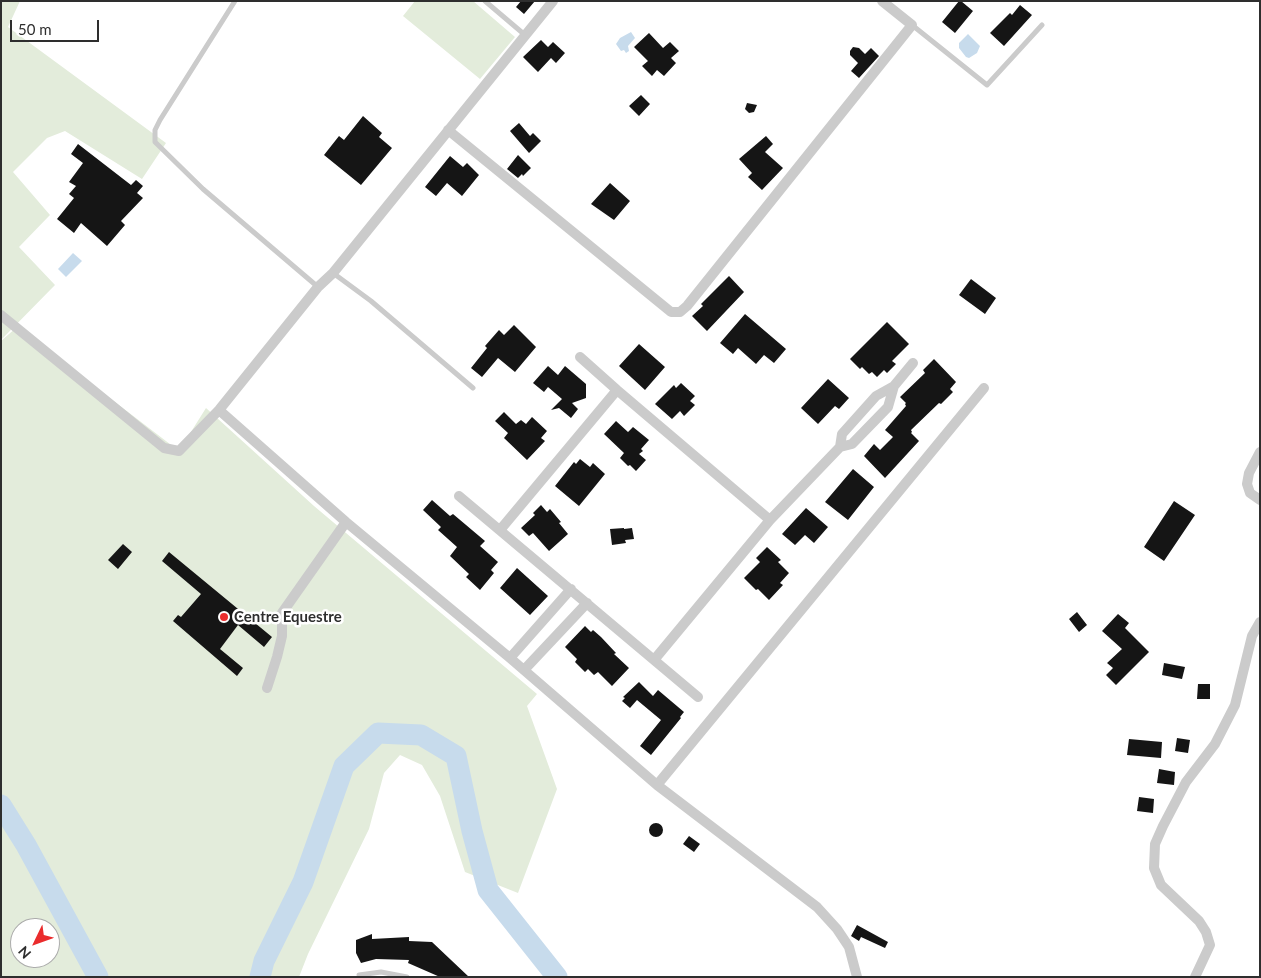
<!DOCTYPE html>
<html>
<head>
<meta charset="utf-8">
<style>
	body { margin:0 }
	#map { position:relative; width:1261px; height:978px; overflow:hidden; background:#fff; font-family:Lato,sans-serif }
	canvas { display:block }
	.frame { position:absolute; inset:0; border:2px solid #2e2e2e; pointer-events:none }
	.north { position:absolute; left:10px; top:918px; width:50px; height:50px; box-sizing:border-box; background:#fff; border:1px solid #ababab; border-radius:50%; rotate:228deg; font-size:14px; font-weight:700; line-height:20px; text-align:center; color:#2e2e2e }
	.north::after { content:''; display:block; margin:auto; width:18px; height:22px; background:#ea2c2d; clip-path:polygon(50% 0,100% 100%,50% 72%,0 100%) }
	.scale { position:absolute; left:10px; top:20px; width:89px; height:22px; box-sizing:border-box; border:2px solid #2e2e2e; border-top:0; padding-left:6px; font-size:15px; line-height:18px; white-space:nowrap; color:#2e2e2e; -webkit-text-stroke:4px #fff; paint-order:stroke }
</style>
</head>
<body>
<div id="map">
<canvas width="1261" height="978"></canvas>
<div class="frame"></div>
<div class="north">N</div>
<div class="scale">50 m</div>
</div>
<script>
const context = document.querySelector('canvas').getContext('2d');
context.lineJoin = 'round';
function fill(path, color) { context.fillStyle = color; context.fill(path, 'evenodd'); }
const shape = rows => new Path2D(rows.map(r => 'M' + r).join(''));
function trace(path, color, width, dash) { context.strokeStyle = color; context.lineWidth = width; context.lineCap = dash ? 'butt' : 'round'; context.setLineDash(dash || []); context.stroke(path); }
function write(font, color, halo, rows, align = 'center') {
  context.font = font + ' Lato,sans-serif'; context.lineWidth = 5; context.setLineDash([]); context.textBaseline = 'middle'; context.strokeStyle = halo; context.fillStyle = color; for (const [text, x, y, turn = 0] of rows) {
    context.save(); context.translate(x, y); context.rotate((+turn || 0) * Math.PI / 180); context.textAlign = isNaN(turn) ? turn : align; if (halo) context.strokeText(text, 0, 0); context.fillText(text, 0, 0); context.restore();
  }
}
fill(shape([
	[1,1,20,1,8,27,166,143,142,179,65,131,47,138,13,172,50,215,19,247,55,285,1,340],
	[415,1,473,1,515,37,480,79,403,16],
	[17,327,179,451,206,408,314,506,537,694,527,706,557,789,518,893,465,872,440,796,422,765,400,755,384,773,369,829,308,954,299,977,1,977,1,341],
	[20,928,50,928,50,958,20,958]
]), '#e3ecdb');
fill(shape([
	[631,32,635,38,628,46,629,51,626,53,624,50,621,51,616,44,620,38],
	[968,34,980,46,977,53,969,58,966,57,959,48,959,43],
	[73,253,82,261,66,277,58,269]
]), '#c7dbec');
trace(shape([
	[1,805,26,845,98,977],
	[260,977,264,961,303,882,344,766,378,733,421,735,456,756,472,831,488,890,557,977]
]), '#c7dbec', 21);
fill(shape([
	[521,1,535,1,524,14,516,7],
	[959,1,961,1,973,11,955,33,942,22],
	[1020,5,1032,15,1004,46,990,33,1010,13,1012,15],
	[649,33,663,48,670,42,679,51,671,58,676,63,664,76,657,70,652,76,642,66,648,61,634,47],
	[541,40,548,47,553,42,565,53,556,63,551,58,538,72,523,57],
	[853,47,859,48,865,54,871,48,879,56,859,78,851,71,858,63,850,55,850,51],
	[641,95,650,104,639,116,629,106],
	[747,103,757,105,754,112,749,113,745,109],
	[363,116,382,133,379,137,392,148,361,185,324,155,339,136,344,140],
	[519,123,530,136,533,133,541,141,529,153,510,131],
	[766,136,773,144,765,152,783,168,762,190,748,177,752,173,739,159],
	[78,144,131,185,136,180,143,186,137,193,143,198,121,221,125,225,107,246,81,223,74,233,57,219,74,198,69,194,76,186,69,182,83,163,71,154],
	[518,155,531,168,523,176,522,174,518,178,507,169],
	[450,156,463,167,467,163,479,175,462,196,447,183,436,196,425,187],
	[610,183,630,201,614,220,591,204],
	[729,276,744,292,707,331,692,316,703,306,701,304],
	[971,279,996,298,985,314,959,295],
	[745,314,786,349,774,363,764,355,756,364,738,348,733,354,720,343],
	[887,322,909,344,892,361,896,364,887,373,884,370,877,377,872,372,869,374,862,367,860,369,850,359],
	[514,325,536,347,515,372,498,358,482,377,471,368,487,348,485,346,499,330,504,335],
	[639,344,665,367,645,390,619,366],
	[934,359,956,382,950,389,953,392,941,404,939,403,911,430,912,432,911,433,919,441,885,478,864,456,874,444,880,450,893,437,885,430,906,406,905,404,906,403,900,397,925,373,923,370],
	[548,366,558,375,565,366,586,384,586,398,572,403,578,409,571,418,559,408,551,410,562,399,548,387,544,392,533,383],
	[828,379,849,398,839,409,835,406,818,424,801,408],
	[681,383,695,396,690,401,695,405,684,416,680,411,672,419,655,404,674,385,676,388],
	[504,412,516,424,521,420,526,424,532,417,547,431,541,438,545,441,527,460,504,438,508,433,495,421],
	[616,421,628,432,633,427,649,440,641,449,643,451,639,454,646,460,636,471,630,465,628,466,620,458,624,453,604,434],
	[580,459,590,467,593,463,605,474,579,506,555,486,574,462,576,464],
	[853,469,874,487,848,520,825,502],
	[432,500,450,516,453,514,485,541,480,546,498,562,491,570,494,573,480,590,466,577,469,574,450,556,457,547,438,530,441,527,423,510],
	[1174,501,1195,515,1164,561,1144,547],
	[541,505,547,512,550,509,561,522,559,523,568,534,549,551,533,533,529,536,521,528,535,515,533,513],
	[806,508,828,527,814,543,805,535,795,545,782,534],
	[624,528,624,529,632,528,634,539,625,540,626,543,612,545,610,529],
	[123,544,132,552,118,569,108,560],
	[767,547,781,560,778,562,789,573,780,583,783,585,769,600,758,589,756,590,744,578,760,562,756,558],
	[169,552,272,637,264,647,238,625,220,649,243,668,237,676,173,621,178,615,181,617,201,594,162,561],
	[517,568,548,596,530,615,500,588],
	[1077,612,1087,625,1079,632,1069,619],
	[1118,614,1129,623,1125,628,1149,652,1116,685,1106,675,1113,668,1107,663,1122,649,1102,631],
	[585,626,591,632,593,630,601,637,616,653,614,654,629,668,612,686,598,672,594,675,588,669,585,672,575,662,577,659,565,647],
	[1164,663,1185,667,1182,679,1162,675],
	[639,682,653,696,658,690,684,712,680,717,681,718,651,755,640,746,661,720,637,700,630,708,622,701,625,698,623,697],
	[1198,684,1210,684,1210,699,1197,699],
	[1177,738,1190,740,1188,753,1175,751],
	[1129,739,1162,742,1161,758,1127,755],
	[1159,769,1175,772,1174,785,1157,783],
	[1139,797,1154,799,1153,813,1137,811],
	'649 830a7 7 0 1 1 14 0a7 7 0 1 1-14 0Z',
	[689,836,700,844,694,852,683,844],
	[857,925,888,942,885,948,861,937,859,941,851,936],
	[372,934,372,939,409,937,409,941,432,942,469,977,440,977,408,963,409,960,376,959,361,963,356,953,356,940]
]), '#151515');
trace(shape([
	[235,1,160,120,155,130,155,142,203,189,318,287],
	[485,1,525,35],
	[912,25,987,85,1042,25],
	[333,273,371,301,473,388],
	[359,975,381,972,407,977]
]), '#cbcbcb', 5);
trace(shape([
	[448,130,671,312,680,312,687,306,912,25,882,1],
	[1,315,164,448,179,451,219,410,318,287,333,273,553,1],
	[580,357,617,390,770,520],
	[219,410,346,522,510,658,657,785,817,907,837,929,849,947,857,977],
	[840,447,842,434,876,396,894,386],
	[1260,452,1249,473,1247,484,1250,493,1260,500],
	[459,496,698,697],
	[500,530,617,390],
	[510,658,571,589],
	[654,660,770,520,840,447,852,444,888,407,894,386,913,363],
	[524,670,587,603],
	[267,688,277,657,282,636,282,613,346,522],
	[657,785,984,388],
	[1195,977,1210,945,1206,932,1199,921,1161,885,1154,868,1155,844,1163,826,1186,782,1215,744,1235,705,1252,636,1260,622]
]), '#cbcbcb', 10);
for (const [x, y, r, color] of [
	[224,617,5,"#ea2c2d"]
]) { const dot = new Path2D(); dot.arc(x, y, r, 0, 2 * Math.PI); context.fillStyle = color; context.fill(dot); trace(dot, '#fff', 2); }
write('bold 15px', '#2e2e2e', '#fff', [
	["Centre Equestre",234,617]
], 'left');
</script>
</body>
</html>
